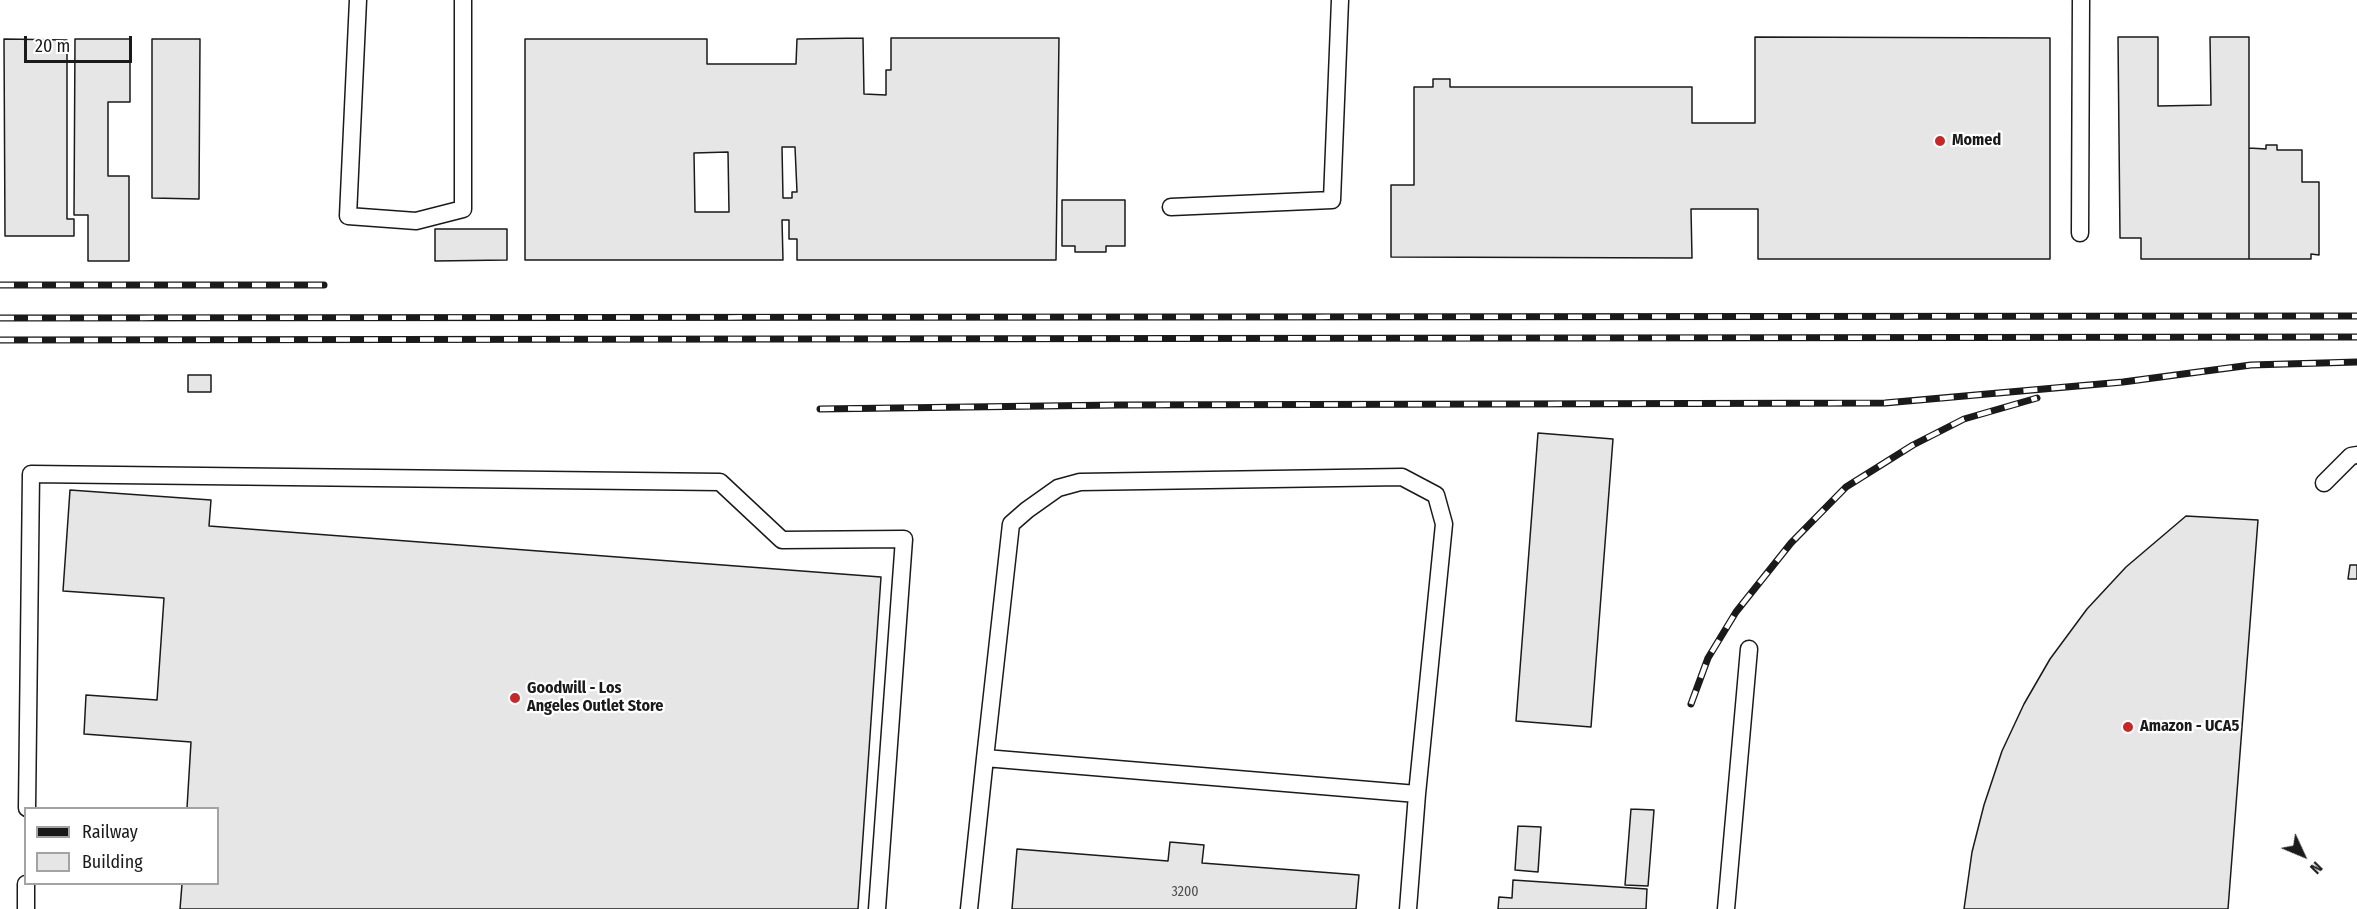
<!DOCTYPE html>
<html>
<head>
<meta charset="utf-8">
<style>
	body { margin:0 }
	#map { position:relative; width:2357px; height:909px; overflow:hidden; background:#fff; font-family:"Fira Sans Condensed",sans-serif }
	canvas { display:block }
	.legend { position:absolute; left:24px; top:807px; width:195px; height:78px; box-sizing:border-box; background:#fff; border:2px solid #a3a3a3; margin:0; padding:8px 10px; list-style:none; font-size:18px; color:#1a1a1a }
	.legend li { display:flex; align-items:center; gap:12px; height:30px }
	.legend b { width:30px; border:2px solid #a3a3a3 }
	.north { position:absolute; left:2273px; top:825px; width:60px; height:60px; -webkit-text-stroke:4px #fff; paint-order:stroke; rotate:134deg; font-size:16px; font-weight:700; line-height:24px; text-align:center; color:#1a1a1a }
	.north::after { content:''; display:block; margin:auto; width:21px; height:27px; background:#1a1a1a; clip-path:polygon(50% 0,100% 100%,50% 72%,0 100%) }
	.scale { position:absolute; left:24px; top:36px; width:108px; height:27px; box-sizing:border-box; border:3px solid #1a1a1a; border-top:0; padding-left:8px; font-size:18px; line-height:21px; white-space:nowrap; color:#1a1a1a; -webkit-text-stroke:4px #fff; paint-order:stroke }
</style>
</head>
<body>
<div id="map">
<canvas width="2357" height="909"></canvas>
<ul class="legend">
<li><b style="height:8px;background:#1a1a1a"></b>Railway</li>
<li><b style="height:16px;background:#e6e6e6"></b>Building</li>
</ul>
<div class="north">N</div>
<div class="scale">20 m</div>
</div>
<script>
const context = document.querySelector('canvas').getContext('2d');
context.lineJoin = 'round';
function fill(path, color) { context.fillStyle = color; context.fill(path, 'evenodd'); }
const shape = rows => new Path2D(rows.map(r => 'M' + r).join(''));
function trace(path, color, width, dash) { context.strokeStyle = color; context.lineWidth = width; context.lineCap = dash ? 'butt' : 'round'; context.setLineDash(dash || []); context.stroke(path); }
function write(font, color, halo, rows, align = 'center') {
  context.font = font + ' "Fira Sans Condensed",sans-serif'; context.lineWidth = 4.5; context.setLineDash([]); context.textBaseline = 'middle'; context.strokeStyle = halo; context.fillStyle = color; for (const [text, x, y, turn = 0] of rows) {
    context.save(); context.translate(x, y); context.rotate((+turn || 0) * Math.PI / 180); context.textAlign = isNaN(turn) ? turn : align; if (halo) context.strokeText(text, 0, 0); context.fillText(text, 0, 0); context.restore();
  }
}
const building = shape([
	[1755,37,2050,38,2050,259,1758,259,1758,209,1691,209,1692,258,1391,257,1391,185,1414,185,1414,87,1433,87,1433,79,1450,79,1450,87,1692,87,1692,123,1755,123,1755,37],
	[2118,37,2158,37,2158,106,2211,105,2210,37,2249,37,2249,259,2141,259,2141,238,2120,238,2118,37],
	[863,38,864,94,886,95,886,70,891,70,891,38,1059,38,1056,260,797,260,797,239,789,239,789,220,782,220,783,260,525,260,525,39,707,39,707,64,796,64,797,39,863,38],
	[782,147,795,147,797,192,792,192,792,198,783,198,782,147],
	[728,152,729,212,695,212,694,153,728,152],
	[4,39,67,40,67,219,74,219,74,236,5,236,4,39],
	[75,39,130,39,130,102,108,102,108,176,129,176,129,261,88,261,88,215,74,215,75,39],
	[152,39,200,39,199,199,152,198,152,39],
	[2266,145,2277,145,2277,150,2302,150,2302,182,2319,182,2319,255,2311,254,2311,259,2249,259,2249,148,2266,149,2266,145],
	[1062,200,1125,200,1125,246,1106,246,1106,252,1075,252,1075,246,1062,246,1062,200],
	[435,229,507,229,507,260,435,261,435,229],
	[188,375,211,375,211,392,188,392,188,375],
	[1538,433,1613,439,1591,727,1516,721,1538,433],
	[70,490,211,500,209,526,881,577,858,909,180,909,182,884,218,884,218,808,187,808,191,742,84,734,86,695,157,700,164,598,63,591,70,490],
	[2186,516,2258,520,2228,909,1964,909,1972,852,1984,805,2002,751,2024,704,2050,659,2087,609,2126,567,2186,516],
	[2350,565,2357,565,2357,579,2348,579,2350,565],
	[1631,809,1654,810,1648,886,1625,885,1631,809],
	[1518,826,1541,827,1538,872,1515,870,1518,826],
	[1170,842,1204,845,1202,863,1359,875,1356,909,1012,909,1017,849,1168,861,1170,842],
	[1513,880,1647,889,1646,909,1498,909,1499,897,1512,898,1513,880]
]);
fill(building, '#e6e6e6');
trace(building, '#1a1a1a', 1.5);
const service = shape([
	[358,0,348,216,416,221,463,209,463,0],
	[1171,207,1332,200,1340,0],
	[2080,233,2081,0],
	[2324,483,2351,456,2357,455],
	[985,758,1011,524,1027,510,1058,488,1080,482,1402,477,1436,495,1444,524,1417,794],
	[27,808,31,474,720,482,782,540,904,539,877,909],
	[26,909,26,884],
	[969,909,985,758,1417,794,1408,909],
	[1726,909,1749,649]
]);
trace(service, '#1a1a1a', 19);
trace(service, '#fff', 16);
const rail = shape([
	[0,285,324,285],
	[0,318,2357,316],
	[0,340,2357,337],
	[820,409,1118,405,1885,403,2123,382,2251,365,2357,362],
	[1691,704,1708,658,1736,612,1791,543,1846,487,1913,445,1964,419,2037,398]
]);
trace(rail, '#1a1a1a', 7);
trace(rail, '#fff', 4.5, [14]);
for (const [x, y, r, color] of [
	[1940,141,6,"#c62828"],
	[515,698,6,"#c62828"],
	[2128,727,6,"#c62828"]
]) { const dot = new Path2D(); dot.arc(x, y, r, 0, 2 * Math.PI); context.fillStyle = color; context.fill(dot); trace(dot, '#fff', 2); }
write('14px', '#4d4d4d', null, [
	["3200",1185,892]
]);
write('bold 16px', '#1a1a1a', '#fff', [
	["Momed",1952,141],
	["Goodwill - Los",527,689],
	["Angeles Outlet Store",527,707],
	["Amazon - UCA5",2140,727]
], 'left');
</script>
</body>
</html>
